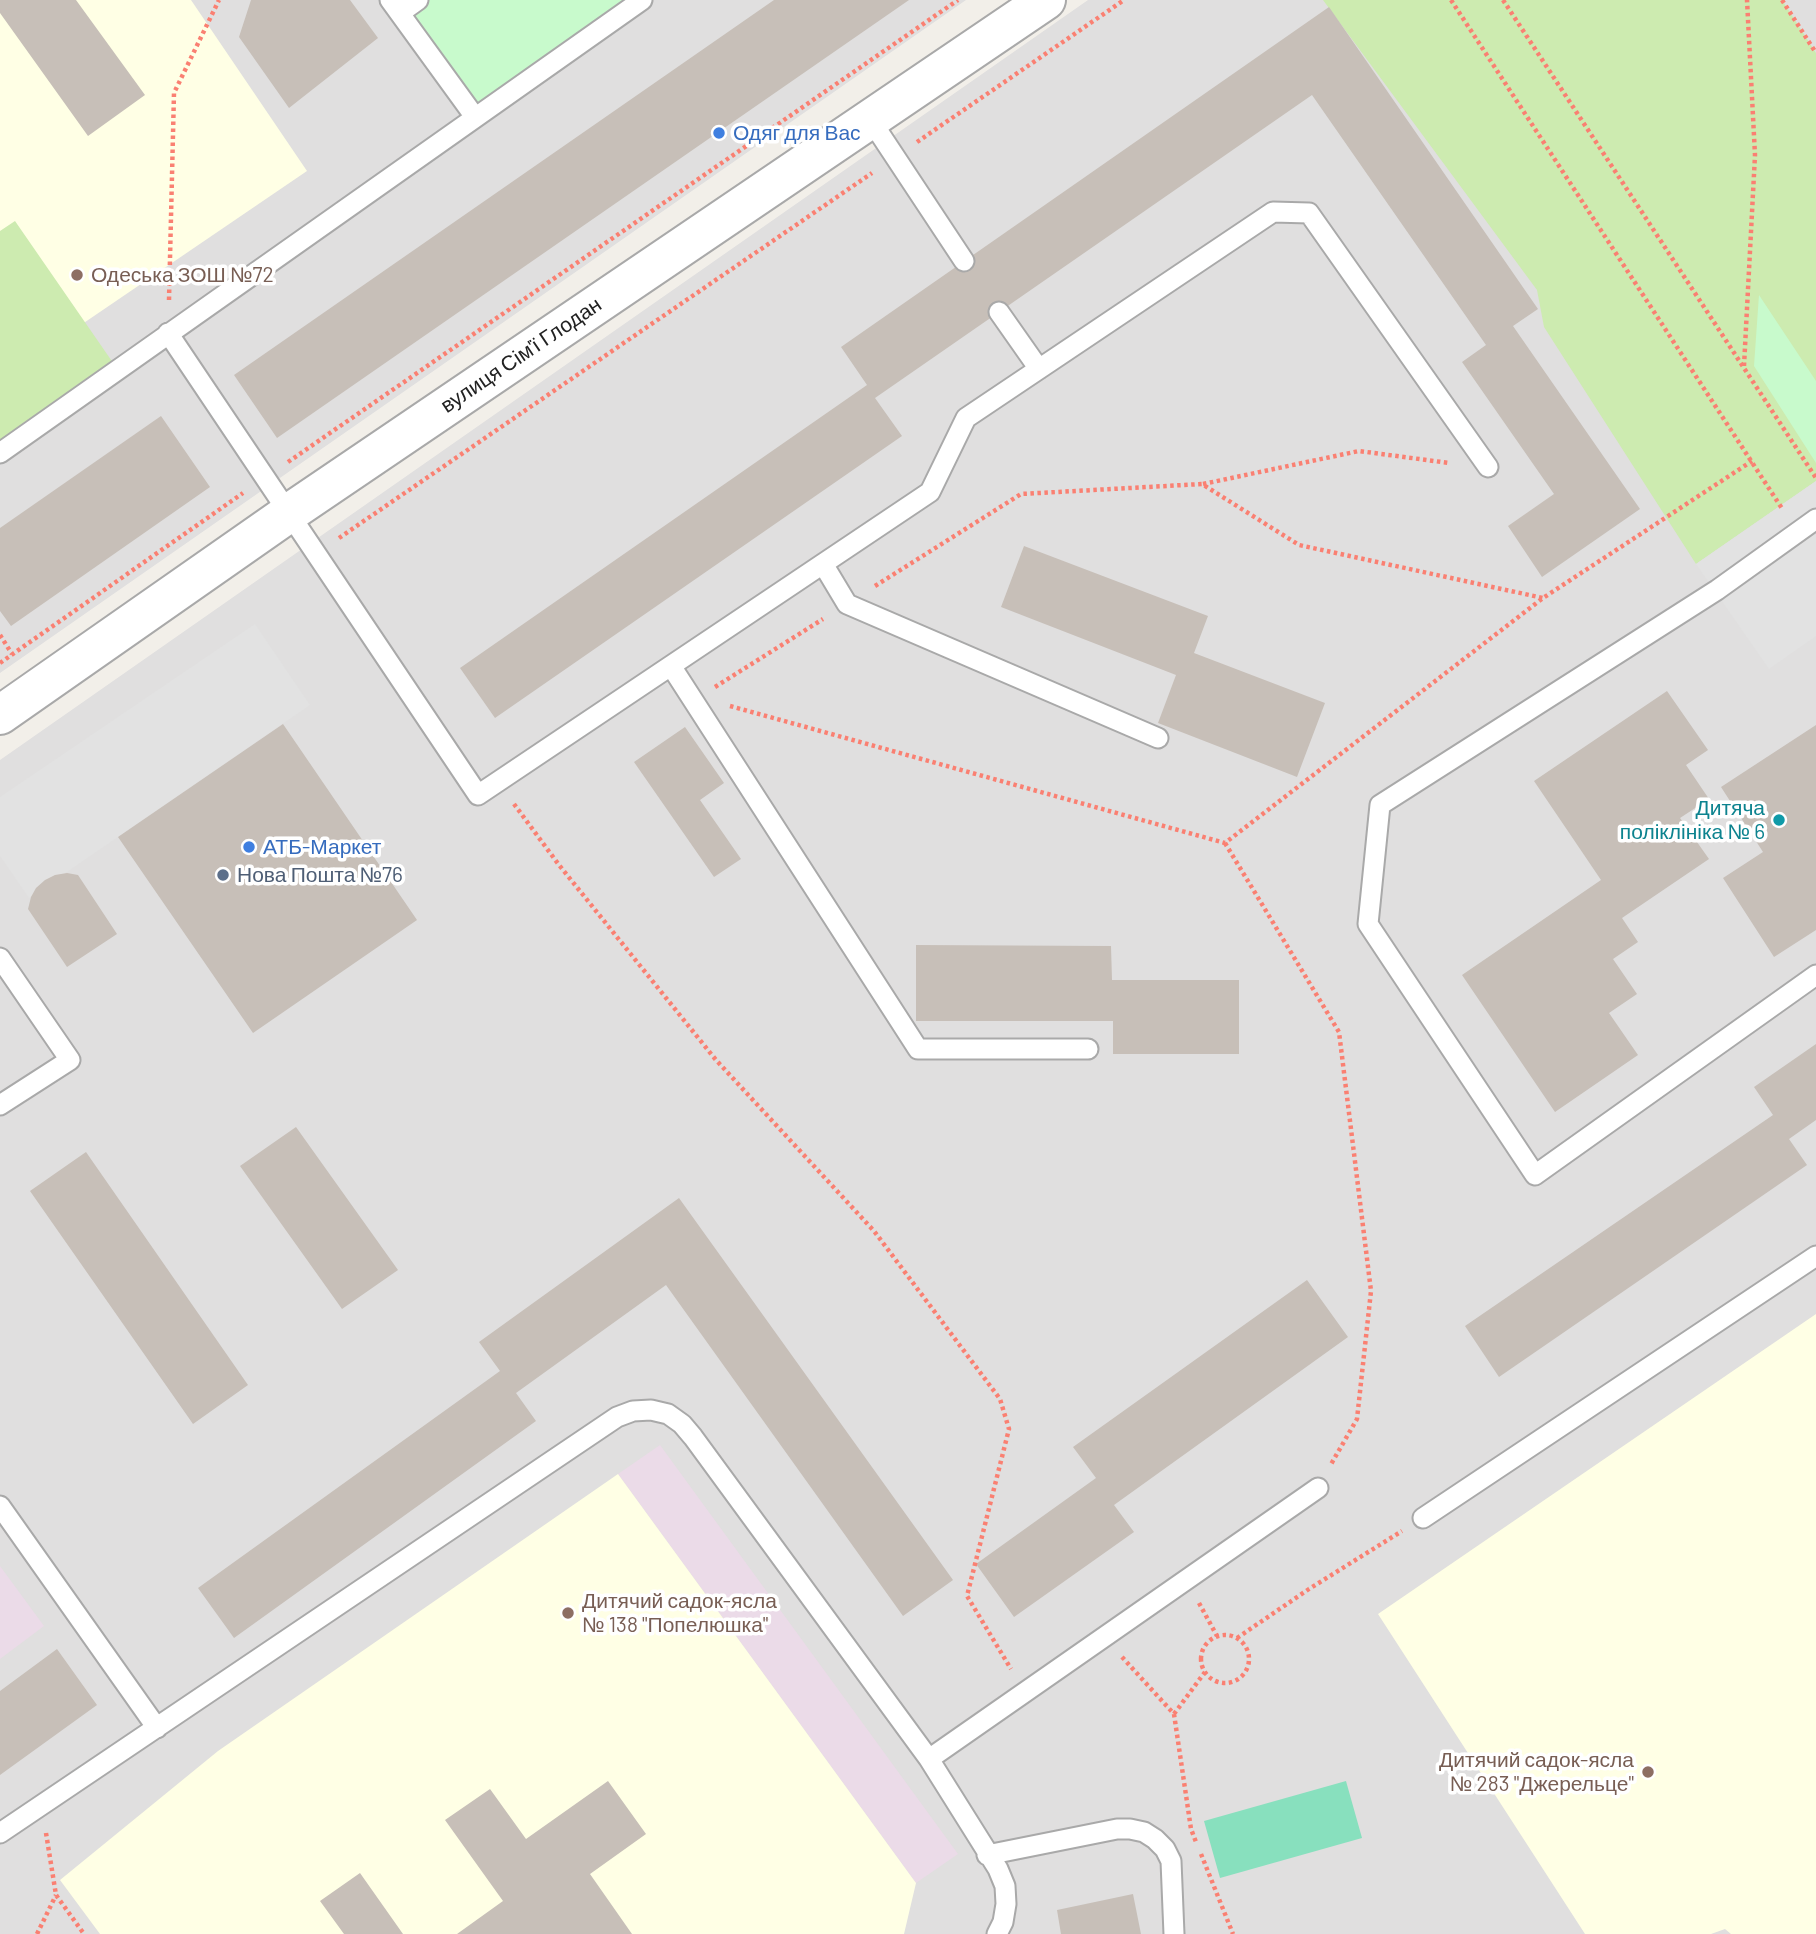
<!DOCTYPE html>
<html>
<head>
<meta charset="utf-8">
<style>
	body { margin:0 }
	canvas { display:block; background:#f2efe9 }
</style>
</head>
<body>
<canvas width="1816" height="1934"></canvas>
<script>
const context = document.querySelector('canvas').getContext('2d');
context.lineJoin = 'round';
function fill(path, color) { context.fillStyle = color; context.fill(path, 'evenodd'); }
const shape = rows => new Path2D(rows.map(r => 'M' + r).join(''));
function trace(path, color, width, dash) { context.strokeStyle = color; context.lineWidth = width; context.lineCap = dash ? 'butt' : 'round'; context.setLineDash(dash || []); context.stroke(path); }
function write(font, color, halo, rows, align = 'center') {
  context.font = font + ' Barlow,sans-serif'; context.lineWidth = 7; context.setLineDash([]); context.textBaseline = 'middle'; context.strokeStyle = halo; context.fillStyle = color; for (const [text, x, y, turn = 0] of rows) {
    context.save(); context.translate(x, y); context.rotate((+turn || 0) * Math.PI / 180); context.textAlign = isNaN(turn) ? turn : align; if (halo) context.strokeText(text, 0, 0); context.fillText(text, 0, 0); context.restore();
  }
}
fill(shape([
	[0,0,966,0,0,673],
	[1088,0,1816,0,1816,1934,0,1934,0,760]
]), '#e0dfdf');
fill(shape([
	[660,1445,958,1854,916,1883,618,1474],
	[0,1566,44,1626,0,1659]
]), '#ebdbe8');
fill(shape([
	[0,0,191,0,307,171,0,380],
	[1816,1314,1816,1934,1731,1934,1725,1929,1711,1934,1585,1934,1378,1614],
	[618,1474,916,1883,904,1934,100,1934,60,1880,218,1751]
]), '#ffffe5');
fill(shape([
	[1323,0,1782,0,1816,53,1816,481,1696,564,1544,327,1537,290],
	[15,221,118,370,0,453,0,231]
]), '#cdebb0');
fill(shape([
	[418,0,642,0,475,117,400,13],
	[1759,295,1816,381,1816,463,1754,366]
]), '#c8facc');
fill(shape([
	[1346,1781,1362,1838,1220,1878,1204,1821]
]), '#88e0be');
fill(shape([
	[1816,481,1816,636,1769,669,1696,564],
	[255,624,310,705,29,898,0,856,0,797]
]), '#e2e2e2');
fill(shape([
	[0,0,76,0,145,95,88,136,0,13],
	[251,0,350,0,378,38,289,108,239,37],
	[774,0,909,0,277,438,234,375],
	[1329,7,1538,309,1513,326,1640,509,1542,577,1508,526,1554,494,1462,362,1486,345,1312,95,875,398,902,436,495,718,460,668,867,385,841,347],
	[161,416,210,487,11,626,0,611,0,528],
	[1024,546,1208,616,1194,653,1325,703,1297,777,1158,723,1176,675,1001,607],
	[1667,691,1708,750,1686,765,1709,799,1680,818,1709,859,1622,918,1638,942,1613,959,1637,994,1609,1013,1638,1055,1555,1112,1462,975,1601,880,1534,781],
	[283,724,417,920,253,1033,118,837],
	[1816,725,1816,930,1774,957,1723,878,1763,852,1721,787],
	[685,727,724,783,700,800,741,859,714,877,634,762],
	[67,873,78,875,117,934,67,967,28,909,31,897,36,888,45,880,55,875],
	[916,945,1111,946,1112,980,1239,980,1239,1054,1113,1054,1113,1021,916,1021],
	[1816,1044,1816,1120,1789,1139,1807,1165,1499,1377,1465,1326,1773,1115,1754,1087],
	[296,1127,398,1270,342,1309,240,1166],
	[86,1152,248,1385,193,1424,30,1191],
	[679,1198,953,1580,903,1616,666,1285,516,1393,536,1421,234,1638,198,1588,500,1371,479,1342],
	[1307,1280,1348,1337,1114,1505,1134,1532,1014,1617,976,1564,1096,1478,1073,1447],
	[57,1649,97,1705,0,1775,0,1691],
	[608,1781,646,1834,590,1874,632,1934,457,1934,503,1901,445,1820,490,1789,526,1839],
	[360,1873,403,1934,344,1934,320,1901],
	[1133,1894,1141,1934,1061,1934,1057,1910]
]), '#c7bfb8');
const service = shape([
	[390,0,475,117],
	[400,13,418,0],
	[870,119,964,261],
	[999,312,1039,369],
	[168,333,478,795,930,492,966,418,1273,212,1309,213,1488,467],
	[0,453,642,0],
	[1816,519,1717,590,1380,805,1368,924,1535,1175,1816,975],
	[823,564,847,604,1158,738],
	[671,666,918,1049,1088,1049],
	[0,958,70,1060,0,1105],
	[0,1506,157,1728],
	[1423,1518,1816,1256],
	[929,1759,1318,1488],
	[0,1833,617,1417,633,1411,651,1410,668,1414,682,1424,693,1437,929,1759,998,1869,1005,1886,1006,1904,1003,1922,997,1934],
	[987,1855,1117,1829,1130,1829,1144,1832,1155,1839,1165,1849,1171,1861,1174,1934]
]);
const tertiary = shape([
	[0,715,289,513,1046,0]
]);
trace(service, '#a9a9a9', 23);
trace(tertiary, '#a9a9a9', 42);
trace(shape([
	[1451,0,1783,510],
	[1503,0,1816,478],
	[1782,0,1816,53],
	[917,142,1124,0],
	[169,300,174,93,219,0],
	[1744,366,1755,155,1747,0],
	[288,462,958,0],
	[1203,484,1359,451,1449,463],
	[339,538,872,173],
	[875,586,1021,494,1202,484,1299,545,1543,598],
	[0,635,12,654],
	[0,663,243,493],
	[715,687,823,619],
	[730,706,1225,843,1543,598,1752,461],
	[514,804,559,865,716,1060,874,1231,1000,1399,1009,1429,967,1596,1011,1669],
	[1225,843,1339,1032,1371,1291,1357,1419,1330,1466],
	[1199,1603,1217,1636],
	'1201 1659a24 24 0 1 1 48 0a24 24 0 1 1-48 0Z',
	[1237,1638,1309,1589,1402,1531],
	[1122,1657,1174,1714,1191,1829,1196,1842],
	[1174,1714,1205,1672],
	[46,1833,56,1895,84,1934],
	[1201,1854,1233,1934],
	[37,1934,56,1895]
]), '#fa8072', 4.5, [3.5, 3.5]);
trace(service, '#fff', 19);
trace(tertiary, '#fff', 38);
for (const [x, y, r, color] of [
	[719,133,7,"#3f7fe0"],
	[77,275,7,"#8d6e63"],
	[1779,820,7,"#0f9aa8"],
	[249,847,7,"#3f7fe0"],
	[223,875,7,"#5c6f8a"],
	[568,1613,7,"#8d6e63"],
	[1648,1772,7,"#8d6e63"]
]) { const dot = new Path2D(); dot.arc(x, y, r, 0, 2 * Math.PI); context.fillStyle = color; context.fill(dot); trace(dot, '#fff', 2.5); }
write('21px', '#366cbe', '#fff', [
	["Одяг для Вас",733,133],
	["АТБ-Маркет",263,847]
], 'left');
write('21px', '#785e54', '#fff', [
	["Одеська ЗОШ №72",91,275],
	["Дитячий садок-ясла",582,1601],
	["№ 138 \"Попелюшка\"",582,1625],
	["Дитячий садок-ясла",1634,1760,"right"],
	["№ 283 \"Джерельце\"",1634,1784,"right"]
], 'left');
write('21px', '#222', '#fff', [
	["вулиця Сім'ї Глодан",521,355,-34]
]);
write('21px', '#0d838f', '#fff', [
	["Дитяча",1765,808],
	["поліклініка № 6",1765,832]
], 'right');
write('21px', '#4e5e75', '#fff', [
	["Нова Пошта №76",237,875]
], 'left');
</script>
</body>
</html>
